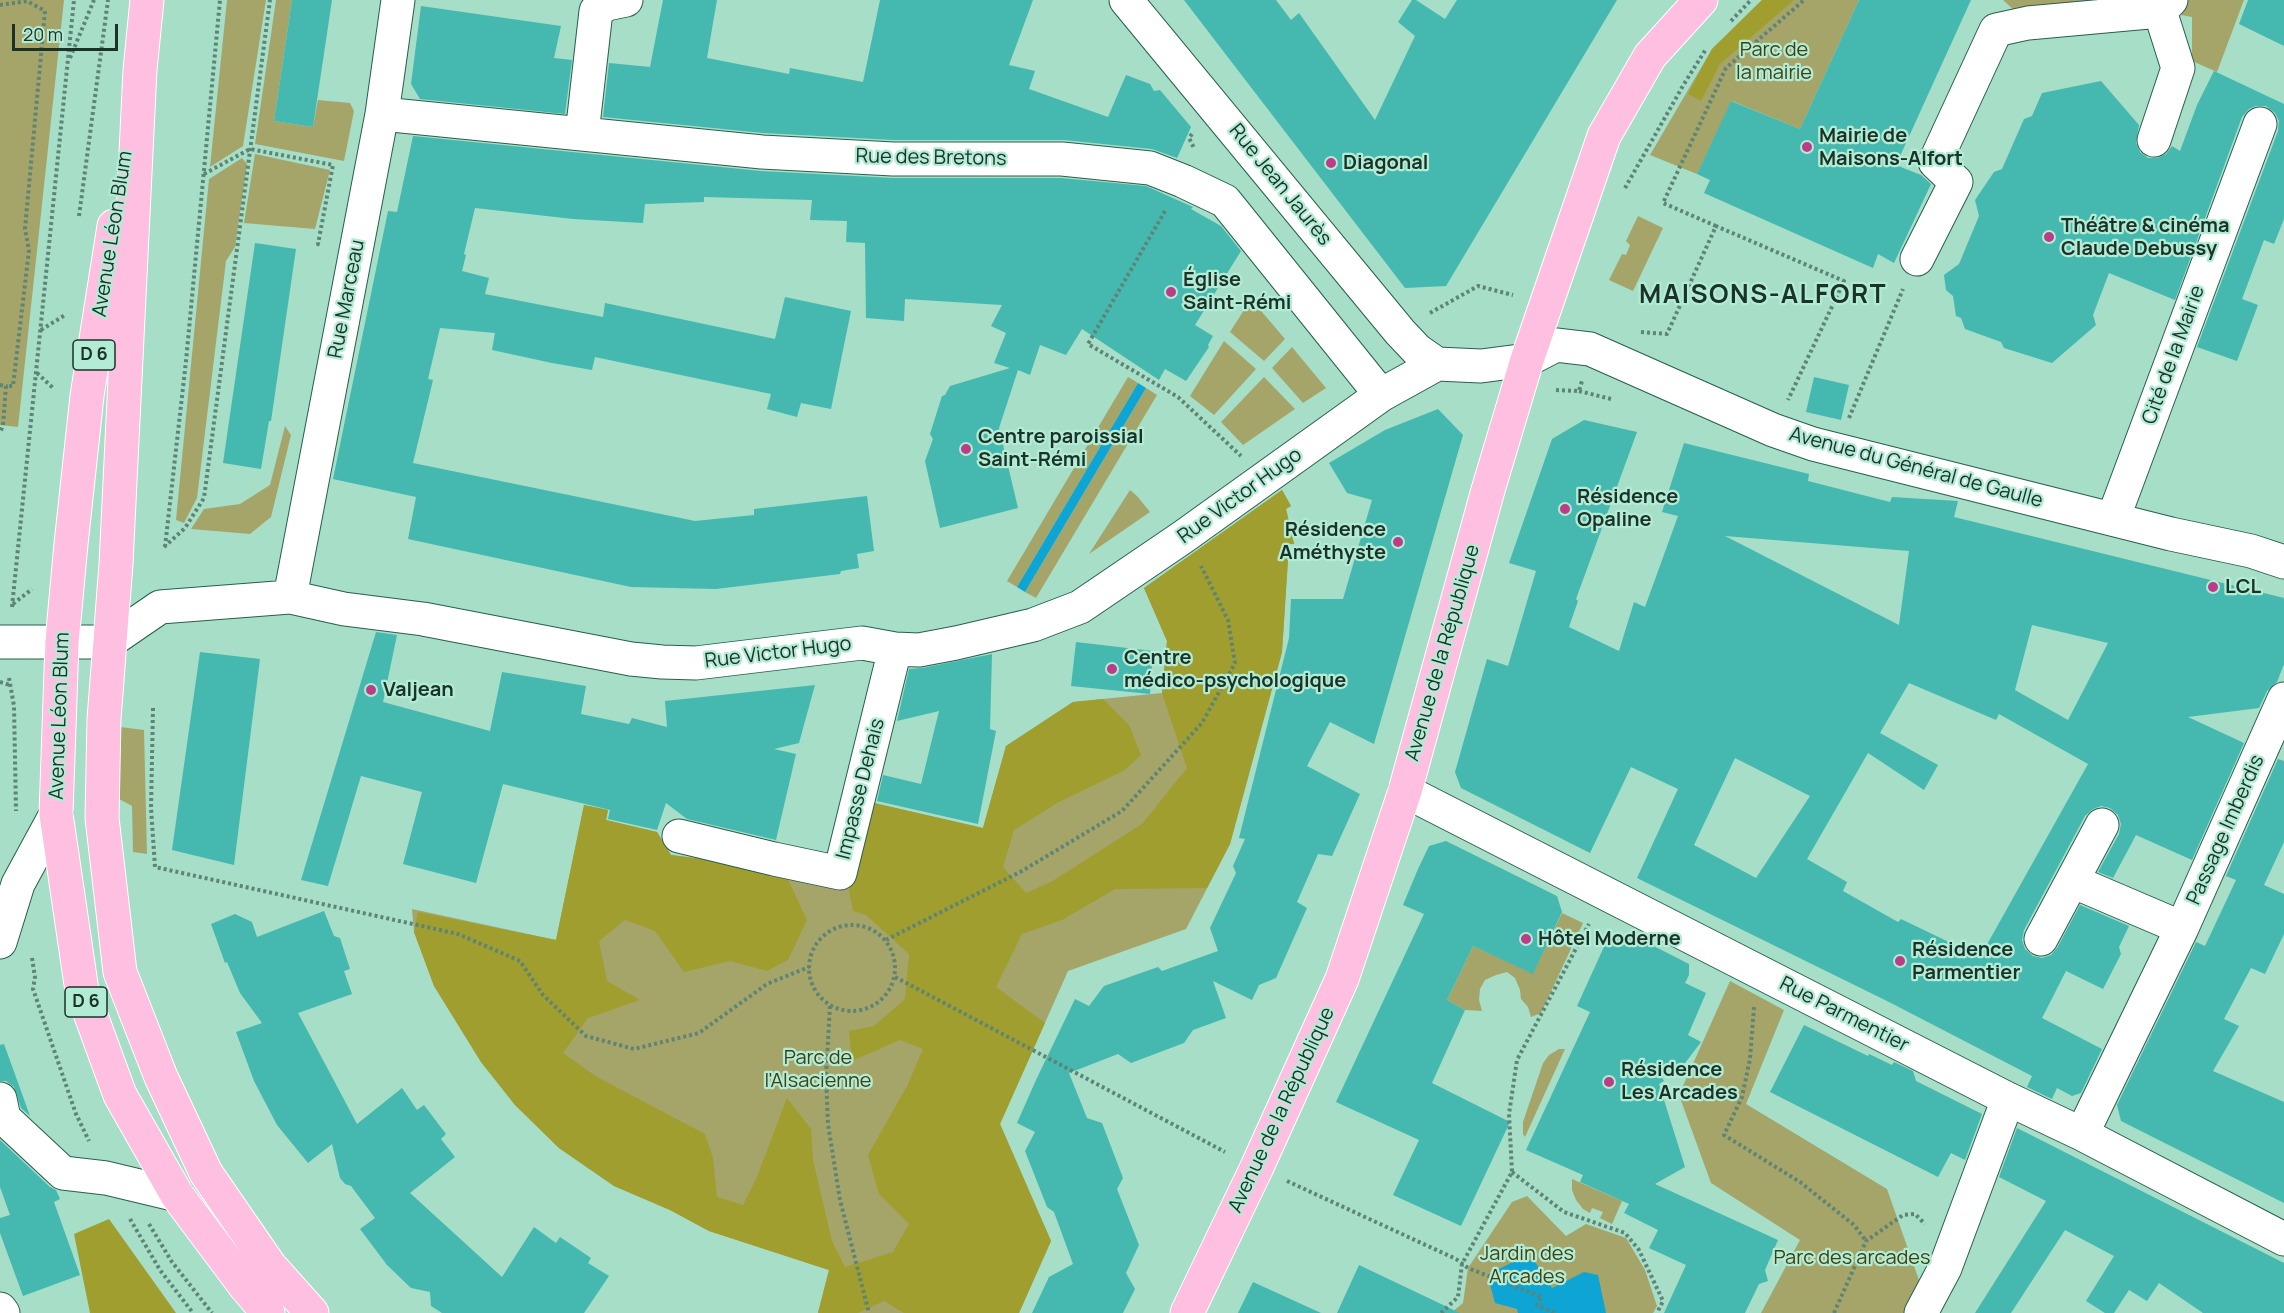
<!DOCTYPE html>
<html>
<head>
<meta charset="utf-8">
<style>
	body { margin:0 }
	#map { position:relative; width:2284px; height:1313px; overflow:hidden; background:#a6dec8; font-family:Manrope,sans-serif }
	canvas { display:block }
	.scale { position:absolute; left:12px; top:24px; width:106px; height:27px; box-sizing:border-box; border:3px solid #1b3229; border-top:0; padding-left:8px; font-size:18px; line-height:21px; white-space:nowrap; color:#1b3229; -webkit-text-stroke:4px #b3ecd5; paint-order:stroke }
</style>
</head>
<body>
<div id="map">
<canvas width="2284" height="1313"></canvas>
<div class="scale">20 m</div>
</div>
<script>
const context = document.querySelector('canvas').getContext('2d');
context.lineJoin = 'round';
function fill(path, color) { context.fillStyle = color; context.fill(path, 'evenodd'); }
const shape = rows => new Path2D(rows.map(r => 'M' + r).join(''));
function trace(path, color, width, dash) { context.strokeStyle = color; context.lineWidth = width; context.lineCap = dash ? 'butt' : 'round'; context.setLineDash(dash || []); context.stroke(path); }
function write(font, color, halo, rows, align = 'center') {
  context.font = font + ' Manrope,sans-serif'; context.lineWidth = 4.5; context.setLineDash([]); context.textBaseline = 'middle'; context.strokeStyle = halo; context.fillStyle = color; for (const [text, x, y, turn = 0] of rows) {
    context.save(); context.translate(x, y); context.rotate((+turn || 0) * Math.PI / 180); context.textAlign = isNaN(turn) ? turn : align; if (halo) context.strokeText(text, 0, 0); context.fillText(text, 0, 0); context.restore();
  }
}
fill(shape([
	[0,0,64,0,18,427,0,425],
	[227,0,266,0,243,146,210,167],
	[276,0,292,0,274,121,313,127,318,100,350,103,354,111,344,161,255,144],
	[1762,0,1859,0,1800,129,1732,101,1697,174,1650,155,1712,49],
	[2003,0,2244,0,2217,72,2192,61,2192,17,2160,11,2028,23],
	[255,154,330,170,315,229,244,223],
	[242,158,247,164,235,247,226,261,197,498,184,523,176,520,209,179],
	[1638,216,1663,228,1633,291,1609,280,1622,254,1626,255,1630,245,1626,241],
	[1251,299,1285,339,1264,361,1230,332],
	[1224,341,1256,369,1214,415,1190,396],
	[1292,347,1326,388,1303,403,1272,368],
	[1128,377,1138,383,1017,587,1007,581],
	[1264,377,1295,409,1243,445,1221,422],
	[1146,388,1157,395,1036,598,1025,592],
	[285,426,291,435,271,517,250,534,191,529,204,509,240,504,270,485],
	[1130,490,1137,496,1150,512,1089,554],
	[1282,490,1291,506,1286,509,1294,544,1289,544,1282,652,1230,844,1186,929,1068,971,1000,1124,1051,1241,1019,1313,818,1313,829,1270,709,1231,670,1210,614,1186,559,1148,515,1105,481,1062,434,986,414,932,412,909,556,940,584,805,608,810,606,820,657,832,671,855,783,869,847,885,859,866,874,803,983,828,1006,746,1073,702,1162,693,1167,641,1144,588],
	[120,727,144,730,147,854,133,852,132,806,119,799],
	[1562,913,1583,923,1541,1013,1531,1017,1528,1007,1521,999,1520,990,1515,978,1507,972,1496,975,1485,980,1480,989,1479,1000,1482,1011,1465,1010,1447,1000,1473,946,1533,973],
	[1730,981,1784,1010,1746,1104,1887,1189,1920,1283,1904,1313,1761,1313,1800,1240,1711,1183,1679,1095],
	[1559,1049,1565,1049,1525,1137,1523,1134,1523,1122,1543,1063,1549,1055],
	[1572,1179,1622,1201,1612,1224,1600,1218,1603,1212,1592,1208,1590,1213,1583,1209,1576,1200,1572,1190],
	[1527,1196,1566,1236,1586,1224,1626,1238,1645,1270,1657,1306,1653,1313,1451,1313,1463,1303,1468,1268,1512,1202]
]), '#a5a56a');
fill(shape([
	[1762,0,1794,0,1720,64,1701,101,1688,94,1712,49],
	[1282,490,1291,506,1286,509,1294,544,1289,544,1282,652,1230,844,1207,888,1115,889,1062,920,1022,934,996,987,1045,1023,1000,1124,1051,1241,1019,1313,904,1313,884,1301,858,1313,818,1313,829,1270,709,1231,670,1210,614,1186,559,1148,515,1105,481,1062,434,986,414,932,418,912,556,940,584,805,608,810,606,820,657,832,671,855,783,869,807,920,788,960,767,971,730,961,684,972,655,931,625,920,599,941,607,981,640,1000,588,1018,563,1053,597,1077,705,1134,713,1158,717,1197,743,1205,756,1179,787,1098,811,1129,813,1160,832,1241,845,1267,893,1252,909,1224,879,1194,868,1155,907,1086,923,1049,900,1040,852,1061,849,1031,874,1026,905,999,909,954,866,915,853,911,848,885,859,866,874,803,983,828,1006,746,1073,702,1103,699,1129,725,1141,755,1125,770,1059,802,1014,830,1003,867,1026,893,1051,882,1142,824,1187,768,1162,693,1167,641,1144,588],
	[109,1219,176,1313,90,1313,74,1234]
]), '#a09e2f');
fill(shape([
	[1138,383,1146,388,1025,592,1017,587],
	[1521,1258,1535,1262,1552,1288,1584,1272,1598,1275,1606,1313,1518,1313,1517,1309,1495,1303,1489,1281,1499,1269]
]), '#0ea4d4');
fill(shape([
	[292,0,332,0,313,127,274,121],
	[663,0,717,0,707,58,789,74,790,68,863,82,880,0,1033,0,1009,65,1035,71,1029,89,1108,117,1126,75,1150,84,1154,91,1160,90,1191,127,1177,158,1152,149,1064,140,894,140,763,133,603,117,609,63,650,67],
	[1184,0,1276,0,1291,20,1299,13,1375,120,1415,36,1398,22,1412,0,1416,0,1445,19,1457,0,1617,0,1446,286,1405,288],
	[1859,0,1971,0,1896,165,1921,175,1931,184,1894,263,1878,254,1873,268,1704,193,1710,180,1697,174,1731,101,1800,129],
	[2248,0,2284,0,2284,46,2239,24],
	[421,6,561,26,554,58,572,60,565,114,420,99,411,84],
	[2214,71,2284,104,2284,219,2274,244,2264,240,2242,299,2258,305,2237,361,2197,347,2278,131,2279,121,2275,113,2266,106,2256,106,2249,109,2242,117,2175,300,2109,273,2093,315,2096,325,2052,363,2004,348,2001,342,1965,329,1961,318,1956,316,1953,296,1946,290,1944,275,1959,264,1979,216,1975,200,1994,172,2002,169,2024,119,2032,116,2042,93,2101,81,2139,125,2136,143,2140,152,2148,158,2157,158,2166,154,2172,146,2180,151,2197,105],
	[413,136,761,171,893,178,1061,178,1146,186,1193,207,1191,209,1221,226,1241,251,1195,325,1213,336,1208,345,1209,347,1186,381,1165,369,1159,380,1082,329,1066,355,1040,345,1030,375,1018,370,999,428,1018,508,940,528,925,461,933,439,930,434,942,396,945,395,950,386,1010,368,994,363,1006,333,991,326,1002,305,905,299,904,321,866,318,865,243,846,242,847,221,810,220,812,200,704,197,704,202,645,204,643,223,573,219,475,208,464,254,466,255,462,271,489,278,485,294,603,317,605,303,775,339,785,297,851,311,831,409,801,403,797,417,767,409,771,394,595,357,592,370,552,363,492,350,495,333,440,328,428,379,433,380,413,463,695,521,754,515,754,509,867,496,874,551,857,554,859,568,841,571,840,574,716,589,631,587,408,539,416,497,333,479,388,211,397,212],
	[255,243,296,249,271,421,269,421,261,469,223,463],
	[1814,377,1849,385,1841,420,1806,412],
	[1438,409,1463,435,1374,744,1330,722,1307,766,1360,794,1332,856,1318,854,1297,902,1307,908,1276,978,1259,985,1252,1000,1213,981,1226,1018,1193,1030,1184,1043,1131,1063,1118,1054,1069,1073,1087,1118,1102,1123,1123,1178,1117,1189,1139,1245,1126,1273,1135,1289,1123,1313,1032,1313,1049,1277,1073,1264,1054,1212,1047,1207,1025,1151,1035,1132,1017,1123,1036,1080,1075,999,1089,1006,1104,986,1158,967,1162,971,1218,951,1210,928,1236,873,1233,866,1245,839,1239,838,1289,638,1291,599,1343,599,1372,500,1347,493,1329,463,1385,430],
	[1584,420,1637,432,1576,599,1578,601,1569,627,1619,651,1634,602,1645,607,1678,516,1662,512,1684,443,1809,474,1808,481,1890,502,1892,497,1958,501,1954,517,2284,598,2284,664,2277,682,2267,691,2259,708,2188,717,2244,743,2192,860,2136,835,2113,878,2098,872,2119,834,2121,824,2118,815,2110,808,2101,806,2093,809,2085,816,2024,930,2022,940,2025,949,2033,956,2042,958,2051,955,2057,948,2080,905,2129,926,2119,947,2121,954,2103,989,2066,971,2042,1018,2102,1049,2081,1093,2072,1096,2057,1088,2052,1099,2027,1087,2032,1076,1891,1003,1637,878,1678,789,1631,767,1590,853,1461,788,1455,772,1487,659,1508,666,1536,571,1509,563,1552,439],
	[1725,536,1909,551,1899,625],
	[2032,625,2108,643,2068,720,2015,690],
	[1909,683,1996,720,1999,714,2088,764,1980,957,1901,919,1898,922,1843,891,1847,882,1807,859,1868,753,1924,790,1938,765,1880,733],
	[1735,758,1810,796,1756,878,1694,845],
	[376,632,397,635,383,702,490,731,502,672,586,686,581,714,629,724,632,718,667,727,665,701,815,685,799,743,774,749,796,754,776,840,687,819,666,803,657,830,608,819,610,810,503,784,476,883,403,864,422,792,361,776,328,886,301,880],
	[1076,642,1153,651,1150,694,1071,686],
	[200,652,260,659,234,865,172,850],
	[992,654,990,729,996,731,978,824,877,801,883,775,921,784,939,711,897,721,909,669,922,668],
	[2278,759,2284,761,2284,842,2264,885,2284,894,2284,934,2265,974,2251,968,2224,1019,2239,1026,2213,1071,2284,1102,2284,1203,2121,1121,2117,1105,2196,942,2205,946,2236,880,2226,876],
	[1446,841,1557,896,1562,912,1533,974,1473,946,1447,1000,1465,1010,1432,1083,1510,1122,1461,1226,1393,1195,1419,1140,1336,1102,1424,914,1403,905,1418,869,1429,846],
	[324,911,334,936,340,938,350,969,344,971,352,994,298,1013,357,1124,402,1088,417,1110,424,1105,446,1134,441,1139,455,1157,410,1193,502,1277,534,1227,556,1243,560,1237,591,1258,588,1263,609,1276,584,1313,442,1313,431,1306,430,1292,411,1288,387,1265,360,1229,375,1218,351,1186,345,1184,340,1178,332,1144,308,1163,277,1125,254,1081,236,1032,262,1023,240,993,227,962,225,963,211,924,235,914,252,922,257,937],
	[1632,935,1689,964,1689,975,1685,983,1706,993,1688,1035,1701,1042,1679,1071,1662,1077,1664,1081,1659,1084,1685,1167,1655,1184,1778,1240,1765,1270,1768,1281,1759,1284,1745,1313,1664,1313,1686,1265,1649,1248,1658,1230,1624,1213,1629,1204,1580,1182,1583,1175,1526,1150,1590,1012,1577,1006,1608,938],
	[1804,1025,1868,1056,1869,1054,1892,1065,1894,1062,1913,1071,1916,1081,1982,1114,1965,1160,1951,1153,1938,1177,1770,1092],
	[4,1044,30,1116,21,1108,14,1087,6,1081,0,1081,0,1045],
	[2017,1128,2284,1263,2284,1313,2203,1313,2159,1283,2147,1301,2129,1290,2114,1313,2105,1313,2086,1301,2114,1256,2065,1230,2011,1313,1975,1313,2046,1201,1999,1177],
	[0,1140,50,1187,56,1190,60,1199,54,1202,80,1275,23,1296,0,1233,0,1218,10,1215,0,1187],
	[1359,1265,1460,1313,1337,1313],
	[1253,1282,1321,1313,1238,1313]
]), '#45b8af');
const minor = shape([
	[1126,0,1400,332,1417,350,1437,364],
	[382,114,762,152,893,159,1062,159,1150,168,1183,181,1225,201,1381,395],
	[582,134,596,11,607,4,626,0],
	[2154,140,2178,68,2160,11],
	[1917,259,1956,182,1935,162,1996,30,2028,23,2160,11,2171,0],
	[2113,519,2260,124],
	[290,597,382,114,398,0],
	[0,642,109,642,160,607,290,597,344,609,423,619,631,659,662,662,696,663,862,643,895,649,919,650,956,643,1033,625,1080,607,1183,537,1381,395,1437,364,1481,366,1527,360,1556,345,1590,349,1773,430,1813,444,2171,534,2251,551,2284,562],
	[1405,791,2008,1099,2082,1134,2284,1239],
	[2102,825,2072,881,2182,928],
	[679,836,774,859,840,873,895,649],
	[2041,939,2072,881],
	[0,942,18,884,56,814],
	[0,1099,4,1118,63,1173,106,1178,177,1195],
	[2082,1134,2182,928,2284,699],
	[0,1309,3,1313],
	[1921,1313,1945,1268,2008,1099]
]);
const major = shape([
	[147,0,140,70,116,564,104,719,102,818,120,972,161,1077,206,1173,270,1266,312,1313],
	[114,226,87,396,71,544,62,642,56,814,82,991,120,1095,177,1195,245,1286,268,1313],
	[1187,1313,1257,1167,1342,979,1405,791,1488,490,1527,360,1604,136,1650,56,1701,0]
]);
trace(minor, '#285f4c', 35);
trace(major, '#fff', 35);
trace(shape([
	[0,5,27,1,45,11,25,229,29,250,13,386,6,386],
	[1731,21,1751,0],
	[70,58,94,0],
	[1192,134,1189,138,1194,148],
	[204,174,250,149,333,165,318,244,321,245],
	[1625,188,1684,84,1706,49],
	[1165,211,1088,344,1178,397,1241,456],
	[79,216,108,0],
	[1716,226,1663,203,1726,68,1804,0],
	[1430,313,1478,286,1513,295],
	[41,330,65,315],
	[1641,332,1667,334,1716,226,1844,281,1788,400],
	[37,373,53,388],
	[0,385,6,386,3,425,0,433],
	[1556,390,1579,391,1582,381],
	[1579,391,1611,399],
	[1849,418,1903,289],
	[164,547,185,528,204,498,270,0],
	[165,547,186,361,220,0],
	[13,604,32,589],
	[12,607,74,0],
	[9,678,14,706,16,811],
	[0,682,10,685],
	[153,708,151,808,155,867,458,934,520,961,543,995,586,1036,634,1049,699,1033,767,984,809,967],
	'809 968a43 43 0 1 1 86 0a43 43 0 1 1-86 0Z',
	[886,940,1022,871,1122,811,1202,723,1235,663,1228,620,1201,566],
	[32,958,35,977,33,989,76,1114,89,1141],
	[895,977,1225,1152],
	[830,1006,826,1075,828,1124,840,1200,869,1313],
	[1754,1007,1750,1059,1742,1097,1724,1135,1800,1182,1854,1225,1866,1241],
	[1512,1172,1564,1212,1625,1233,1639,1250,1663,1301,1657,1313],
	[1287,1181,1456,1259,1468,1268,1542,1297,1537,1305,1555,1313],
	[130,1219,160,1270,193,1313],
	[149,1224,172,1262,212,1313],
	[1441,1313,1458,1297,1462,1264,1512,1172,1509,1114,1517,1060,1589,924],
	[1834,1313,1866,1241,1903,1215,1915,1214,1925,1224]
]), '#5d8475', 4, [3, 3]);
trace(minor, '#fff', 33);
trace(major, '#febfe0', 33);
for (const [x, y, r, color] of [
	[1807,147,6,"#bc3c87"],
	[1331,163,6,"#bc3c87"],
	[2049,237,6,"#bc3c87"],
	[1171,292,6,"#bc3c87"],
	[966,449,6,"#bc3c87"],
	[1565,509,6,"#bc3c87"],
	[1398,542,6,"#bc3c87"],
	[2213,587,6,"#bc3c87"],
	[1112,669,6,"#bc3c87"],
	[371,690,6,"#bc3c87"],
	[1526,939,6,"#bc3c87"],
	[1900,961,6,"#bc3c87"],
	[1609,1082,6,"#bc3c87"]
]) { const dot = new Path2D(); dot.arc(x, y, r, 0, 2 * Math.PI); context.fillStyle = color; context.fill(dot); trace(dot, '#b3ecd5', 2); }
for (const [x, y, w] of [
	[94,355,42],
	[86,1002,42]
]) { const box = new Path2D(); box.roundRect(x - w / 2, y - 15, w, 30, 4.5); context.fillStyle = '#b3ecd5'; context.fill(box); trace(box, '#1b3229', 1.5); }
write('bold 18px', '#1b3229', null, [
	["D 6",94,355],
	["D 6",86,1002]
]);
write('20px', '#403f12', '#b3ecd5', [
	["Parc de",1774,50],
	["la mairie",1774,73],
	["Parc de",818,1058],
	["l'Alsacienne",818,1081],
	["Jardin des",1527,1254],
	["Arcades",1527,1277],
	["Parc des arcades",1852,1258]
]);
write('bold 20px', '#1b3229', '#b3ecd5', [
	["Mairie de",1819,136],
	["Maisons-Alfort",1819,159],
	["Diagonal",1343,163],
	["Théâtre & cinéma",2061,226],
	["Claude Debussy",2061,249],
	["Église",1183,280],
	["Saint-Rémi",1183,303],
	["Centre paroissial",978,437],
	["Saint-Rémi",978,460],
	["Résidence",1577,497],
	["Opaline",1577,520],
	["Résidence",1386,530,"right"],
	["Améthyste",1386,553,"right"],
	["LCL",2225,587],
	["Centre",1124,658],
	["médico-psychologique",1124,681],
	["Valjean",383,690],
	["Hôtel Moderne",1538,939],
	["Résidence",1912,950],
	["Parmentier",1912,973],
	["Résidence",1621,1070],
	["Les Arcades",1621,1093]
], 'left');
write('20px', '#1b3229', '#b3ecd5', [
	["Rue des Bretons",931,158,1],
	["Rue Jean Jaurès",1280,185,51],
	["Avenue Léon Blum",113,234,-81],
	["Rue Marceau",347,299,-79],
	["Cité de la Mairie",2174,355,-70],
	["Avenue du Général de Gaulle",1916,468,15],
	["Rue Victor Hugo",1240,496,-36],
	["Rue Victor Hugo",778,653,-7],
	["Avenue de la République",1443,653,-74],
	["Avenue Léon Blum",60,716,-88],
	["Impasse Dehais",861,789,-76],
	["Passage Imberdis",2226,830,-66],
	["Rue Parmentier",1844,1015,27],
	["Avenue de la République",1282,1110,-65]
]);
context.letterSpacing = '1.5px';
write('bold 26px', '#1b3229', '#b3ecd5', [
	["MAISONS-ALFORT",1763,296]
]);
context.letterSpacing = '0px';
</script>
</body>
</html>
